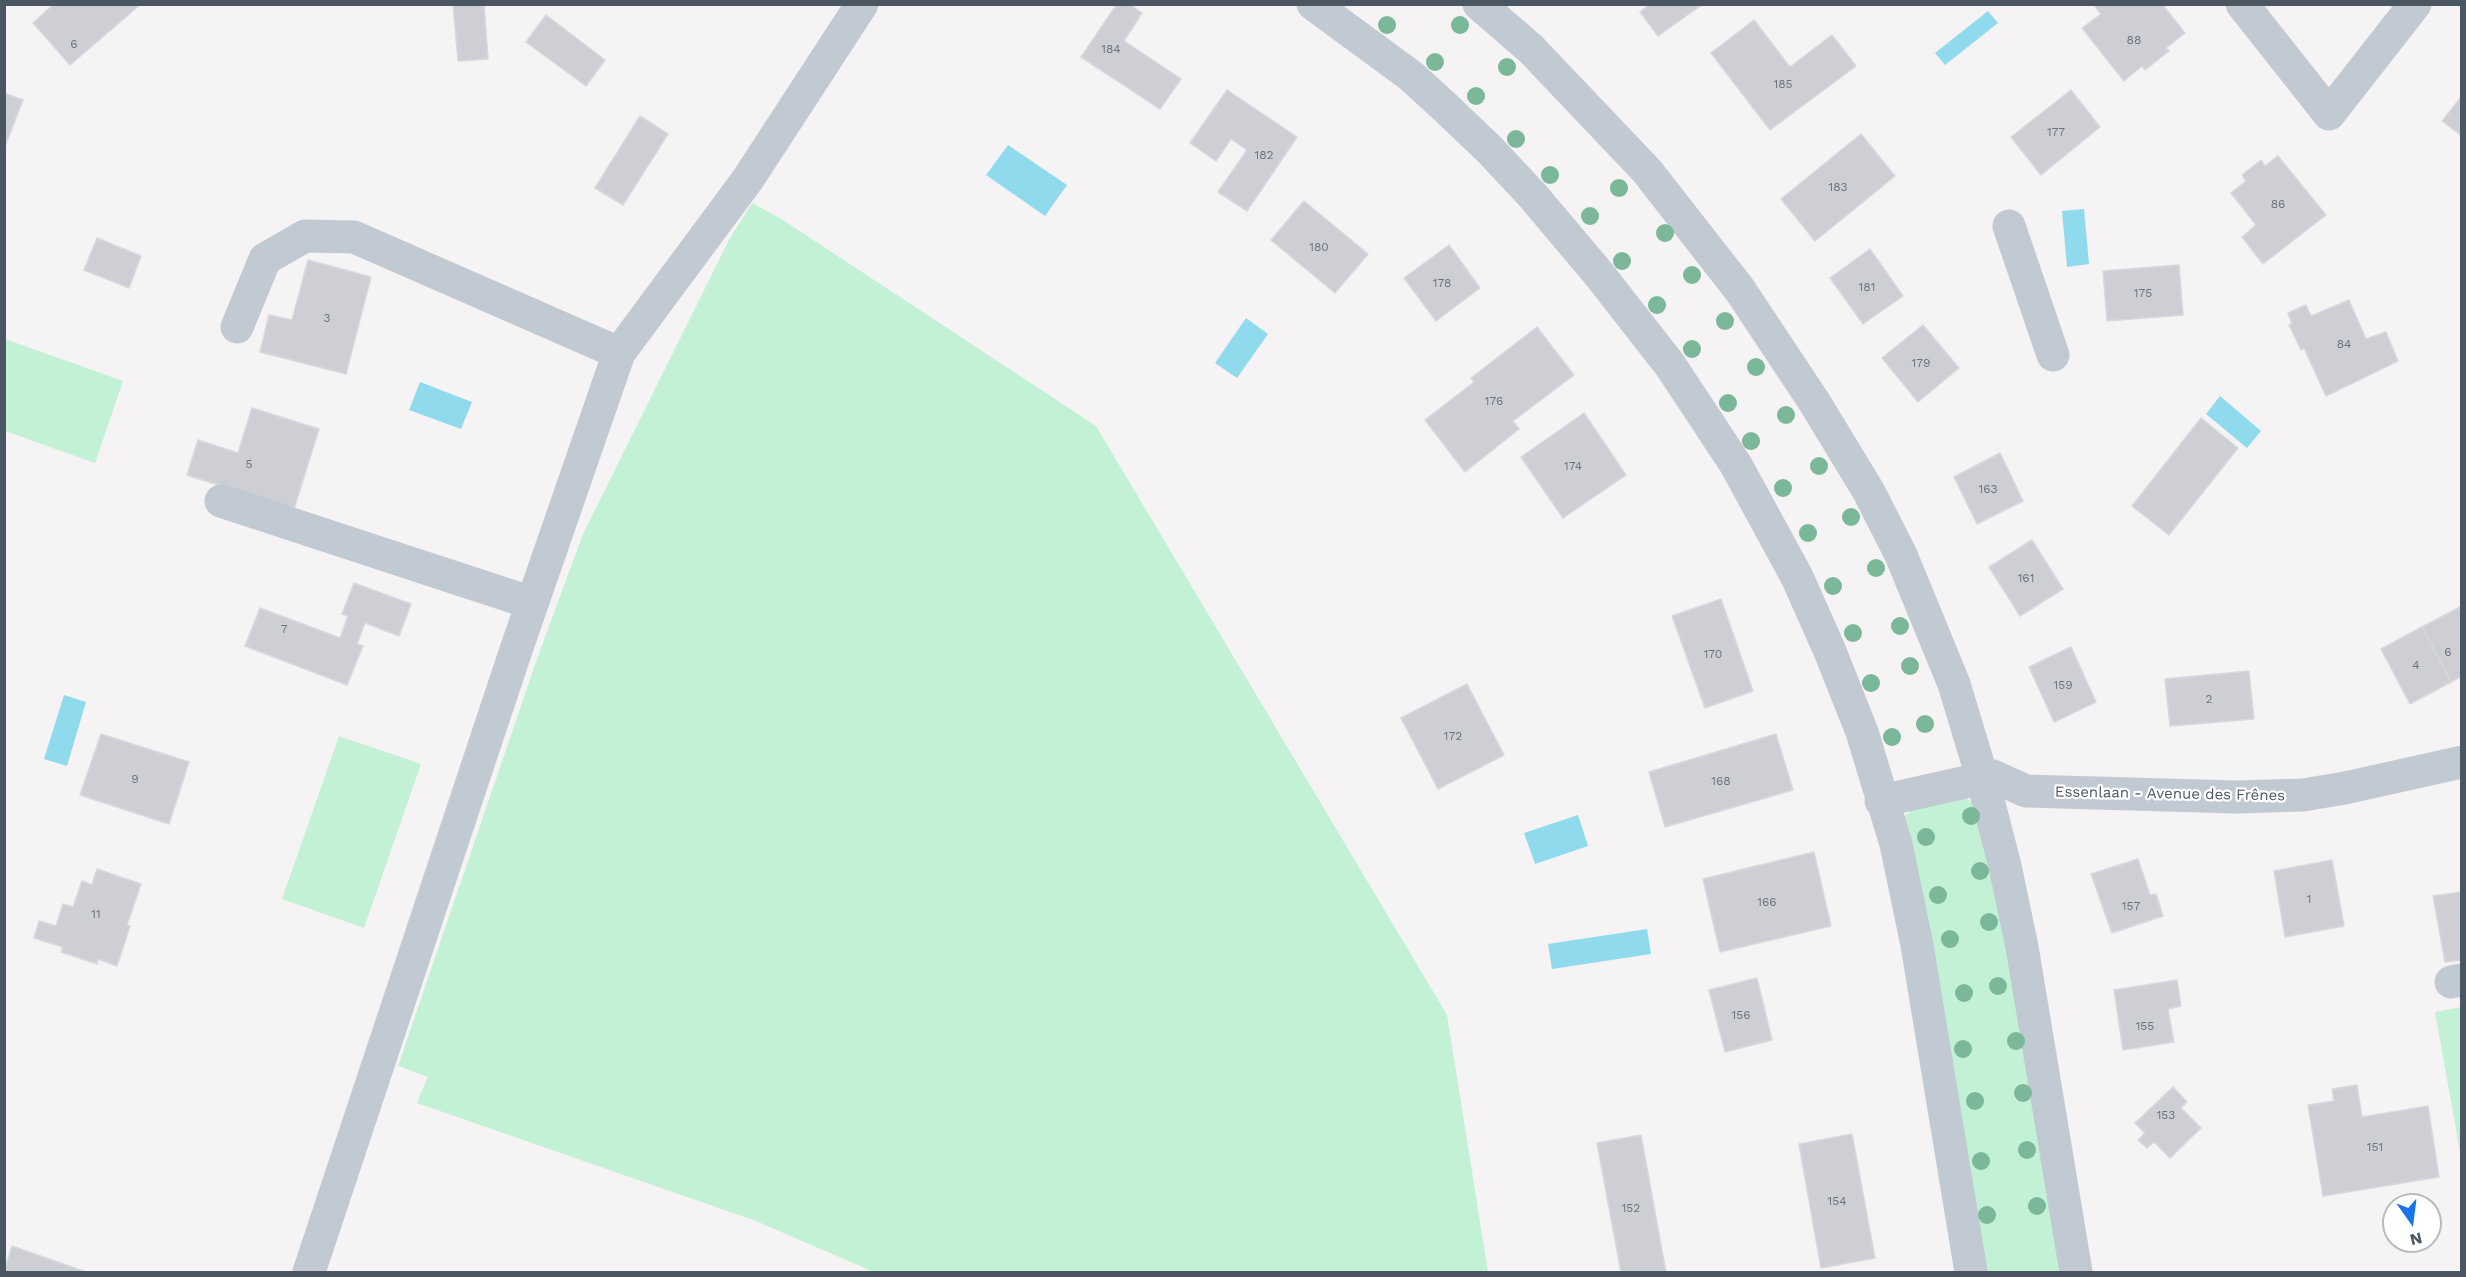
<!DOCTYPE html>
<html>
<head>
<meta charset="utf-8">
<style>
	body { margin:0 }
	#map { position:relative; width:2466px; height:1277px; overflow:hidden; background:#f5f3f3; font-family:"Work Sans",sans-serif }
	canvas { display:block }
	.frame { position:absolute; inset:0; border:6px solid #4a5661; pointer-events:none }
	.north { position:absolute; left:2382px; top:1193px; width:60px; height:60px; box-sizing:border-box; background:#fff; border:2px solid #b7bbc0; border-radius:50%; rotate:166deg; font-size:16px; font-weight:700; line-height:24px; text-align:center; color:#4a5661 }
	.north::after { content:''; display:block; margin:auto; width:21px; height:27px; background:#1a73e8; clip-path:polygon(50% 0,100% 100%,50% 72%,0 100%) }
</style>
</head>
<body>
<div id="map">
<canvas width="2466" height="1277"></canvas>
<div class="frame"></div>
<div class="north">N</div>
</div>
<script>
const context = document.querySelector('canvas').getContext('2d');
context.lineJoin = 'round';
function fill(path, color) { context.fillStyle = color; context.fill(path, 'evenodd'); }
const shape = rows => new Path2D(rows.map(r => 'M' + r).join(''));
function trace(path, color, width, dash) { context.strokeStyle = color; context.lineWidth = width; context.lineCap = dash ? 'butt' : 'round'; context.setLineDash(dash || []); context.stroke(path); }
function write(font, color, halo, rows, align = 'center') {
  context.font = font + ' "Work Sans",sans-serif'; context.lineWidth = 4.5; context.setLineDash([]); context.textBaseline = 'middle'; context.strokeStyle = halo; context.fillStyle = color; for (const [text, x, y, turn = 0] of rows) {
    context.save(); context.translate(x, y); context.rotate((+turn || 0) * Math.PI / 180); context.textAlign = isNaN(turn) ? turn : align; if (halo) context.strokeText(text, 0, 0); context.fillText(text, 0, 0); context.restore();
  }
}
fill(shape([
	[752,203,783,220,1096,426,1447,1015,1488,1272,874,1272,756,1221,417,1103,428,1077,398,1066,537,659,583,534,729,240],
	[5,339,123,381,95,463,5,431],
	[339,736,421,764,364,928,282,899],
	[1965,798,1974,803,1986,837,2063,1272,1982,1272,1902,824,1905,816,1912,810],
	[2461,1007,2462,1007,2461,1157,2435,1012]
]), '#c3f1d5');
fill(shape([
	[1988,11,1998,23,1945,65,1935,53],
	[1008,145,1067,185,1045,216,986,175],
	[2084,209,2089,264,2067,267,2062,211],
	[1246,318,1268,334,1237,378,1215,363],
	[420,382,472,402,461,429,409,410],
	[2220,396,2261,431,2247,448,2206,414],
	[64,695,86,702,67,766,44,759],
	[1578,815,1588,846,1535,864,1524,833],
	[1647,929,1651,954,1552,969,1548,944]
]), '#90daee');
const building = shape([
	[54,4,141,4,70,65,33,23,54,4],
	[453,4,484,4,488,59,458,61,453,4],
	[1117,4,1129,4,1142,13,1124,41,1181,79,1160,109,1081,57,1117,4],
	[1650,4,1703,4,1658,36,1640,12,1650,4],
	[2098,4,2162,4,2185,33,2166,48,2169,51,2145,70,2142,66,2124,81,2082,28,2101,14,2095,7,2098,4],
	[546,15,605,60,586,86,526,42,546,15],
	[1754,20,1790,67,1832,35,1856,66,1770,130,1711,53,1754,20],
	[1227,90,1297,137,1247,211,1218,192,1247,150,1231,139,1216,161,1190,143,1227,90],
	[2071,90,2100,127,2041,175,2011,137,2071,90],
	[4,93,23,100,4,149,4,93],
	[2462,96,2462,136,2442,121,2462,96],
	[640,116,668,134,623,205,595,188,640,116],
	[1861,134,1895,176,1815,241,1781,199,1861,134],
	[2278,156,2326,215,2263,264,2242,237,2256,225,2231,193,2246,181,2242,175,2261,160,2265,166,2278,156],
	[1304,201,1368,254,1335,293,1271,240,1304,201],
	[97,238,141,256,129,288,84,270,97,238],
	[1449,245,1480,288,1436,321,1404,278,1449,245],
	[1870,249,1903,296,1863,324,1830,278,1870,249],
	[308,260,371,277,346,374,260,352,269,315,292,320,308,260],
	[2179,265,2183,315,2107,321,2103,271,2179,265],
	[2349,300,2366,339,2386,332,2398,361,2326,396,2304,348,2301,350,2289,325,2292,324,2288,313,2306,305,2311,316,2349,300],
	[1923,325,1959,368,1918,402,1882,358,1923,325],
	[1537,327,1574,375,1513,421,1519,429,1465,472,1425,420,1474,382,1471,378,1537,327],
	[252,408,319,429,294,509,187,475,198,440,238,453,252,408],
	[1584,413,1626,475,1563,518,1521,457,1584,413],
	[2201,418,2238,448,2169,535,2132,506,2201,418],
	[2000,453,2023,501,1977,524,1954,477,2000,453],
	[2032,540,2063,589,2020,616,1989,567,2032,540],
	[354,583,411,604,399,636,365,623,357,644,363,646,347,685,245,646,260,608,340,638,348,616,342,614,354,583],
	[1721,599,1753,691,1705,708,1672,616,1721,599],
	[2462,606,2462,676,2451,682,2422,627,2462,606],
	[2422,627,2451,682,2410,704,2381,649,2422,627],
	[2071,647,2096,702,2054,722,2029,667,2071,647],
	[2249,671,2254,719,2170,726,2165,679,2249,671],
	[1467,684,1504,755,1438,789,1401,718,1467,684],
	[101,734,189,762,169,824,80,795,101,734],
	[1776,734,1793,790,1665,827,1649,772,1776,734],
	[1814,852,1831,926,1720,952,1703,879,1814,852],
	[2138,859,2150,895,2156,894,2163,916,2112,933,2091,874,2138,859],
	[2332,860,2344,926,2285,937,2274,871,2332,860],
	[97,869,141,884,127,925,130,926,117,966,98,959,97,964,61,952,63,947,34,938,39,921,56,926,63,904,73,907,82,881,92,885,97,869],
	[2462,892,2462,960,2445,962,2433,896,2462,892],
	[1757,978,1772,1040,1725,1052,1709,990,1757,978],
	[2177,980,2181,1006,2168,1009,2174,1042,2123,1050,2114,990,2177,980],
	[2357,1085,2362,1117,2428,1106,2439,1177,2323,1196,2308,1105,2334,1101,2332,1089,2357,1085],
	[2173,1087,2187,1102,2181,1108,2201,1128,2170,1158,2154,1142,2147,1148,2138,1140,2145,1133,2135,1123,2173,1087],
	[1852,1134,1875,1258,1821,1268,1799,1144,1852,1134],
	[1641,1135,1666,1272,1621,1272,1597,1143,1641,1135],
	[12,1246,86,1272,4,1272,12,1246]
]);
fill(building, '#cdcfd5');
trace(building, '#d7d9de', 1.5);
trace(shape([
	[1313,4,1411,76,1446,108,1490,150,1533,196,1598,273,1670,365,1736,465,1797,577,1829,649,1862,732,1896,844,1917,945,1971,1272],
	[1479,4,1531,49,1647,171,1740,290,1815,403,1869,492,1901,555,1954,684,1982,777,2005,866,2022,947,2076,1272],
	[2242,4,2329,114,2415,4],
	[2009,226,2053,355],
	[237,327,265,259,305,236,354,237,619,353],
	[221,501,532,603],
	[1881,801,1993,776,2026,791,2236,797,2303,795,2345,788,2462,762],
	[2451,982,2462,980],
	[309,1272,516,650,619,353,748,179,862,4]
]), '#c1cad2', 33);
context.fillStyle = '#7bb799';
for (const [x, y] of [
	[1387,25],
	[1460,25],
	[1435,62],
	[1507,67],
	[1476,96],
	[1516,139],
	[1550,175],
	[1619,188],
	[1590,216],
	[1665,233],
	[1622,261],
	[1692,275],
	[1657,305],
	[1725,321],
	[1692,349],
	[1756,367],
	[1728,403],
	[1786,415],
	[1751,441],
	[1819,466],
	[1783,488],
	[1851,517],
	[1808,533],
	[1876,568],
	[1833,586],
	[1900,626],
	[1853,633],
	[1910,666],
	[1871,683],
	[1925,724],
	[1892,737],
	[1971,816],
	[1926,837],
	[1980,871],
	[1938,895],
	[1989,922],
	[1950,939],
	[1998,986],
	[1964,993],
	[2016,1041],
	[1963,1049],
	[2023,1093],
	[1975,1101],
	[2027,1150],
	[1981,1161],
	[2037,1206],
	[1987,1215]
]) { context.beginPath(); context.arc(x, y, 9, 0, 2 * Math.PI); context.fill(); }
write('12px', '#6b747e', null, [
	["88",2134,40],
	["6",74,44],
	["184",1111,49],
	["185",1783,84],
	["177",2056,132],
	["182",1264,155],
	["183",1838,187],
	["86",2278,204],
	["180",1319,247],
	["178",1442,283],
	["181",1867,287],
	["175",2143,293],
	["3",327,318],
	["84",2344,344],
	["179",1921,363],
	["176",1494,401],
	["5",249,464],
	["174",1573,466],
	["163",1988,489],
	["161",2026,578],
	["7",284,629],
	["6",2448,652],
	["170",1713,654],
	["4",2416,665],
	["159",2063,685],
	["2",2209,699],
	["172",1453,736],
	["9",135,779],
	["168",1721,781],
	["1",2309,899],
	["166",1767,902],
	["157",2131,906],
	["11",96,914],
	["156",1741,1015],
	["155",2145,1026],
	["153",2166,1115],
	["151",2375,1147],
	["154",1837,1201],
	["152",1631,1208]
]);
write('15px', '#4a5661', '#fff', [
	["Essenlaan - Avenue des Frênes",2170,794,1]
]);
</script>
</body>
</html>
